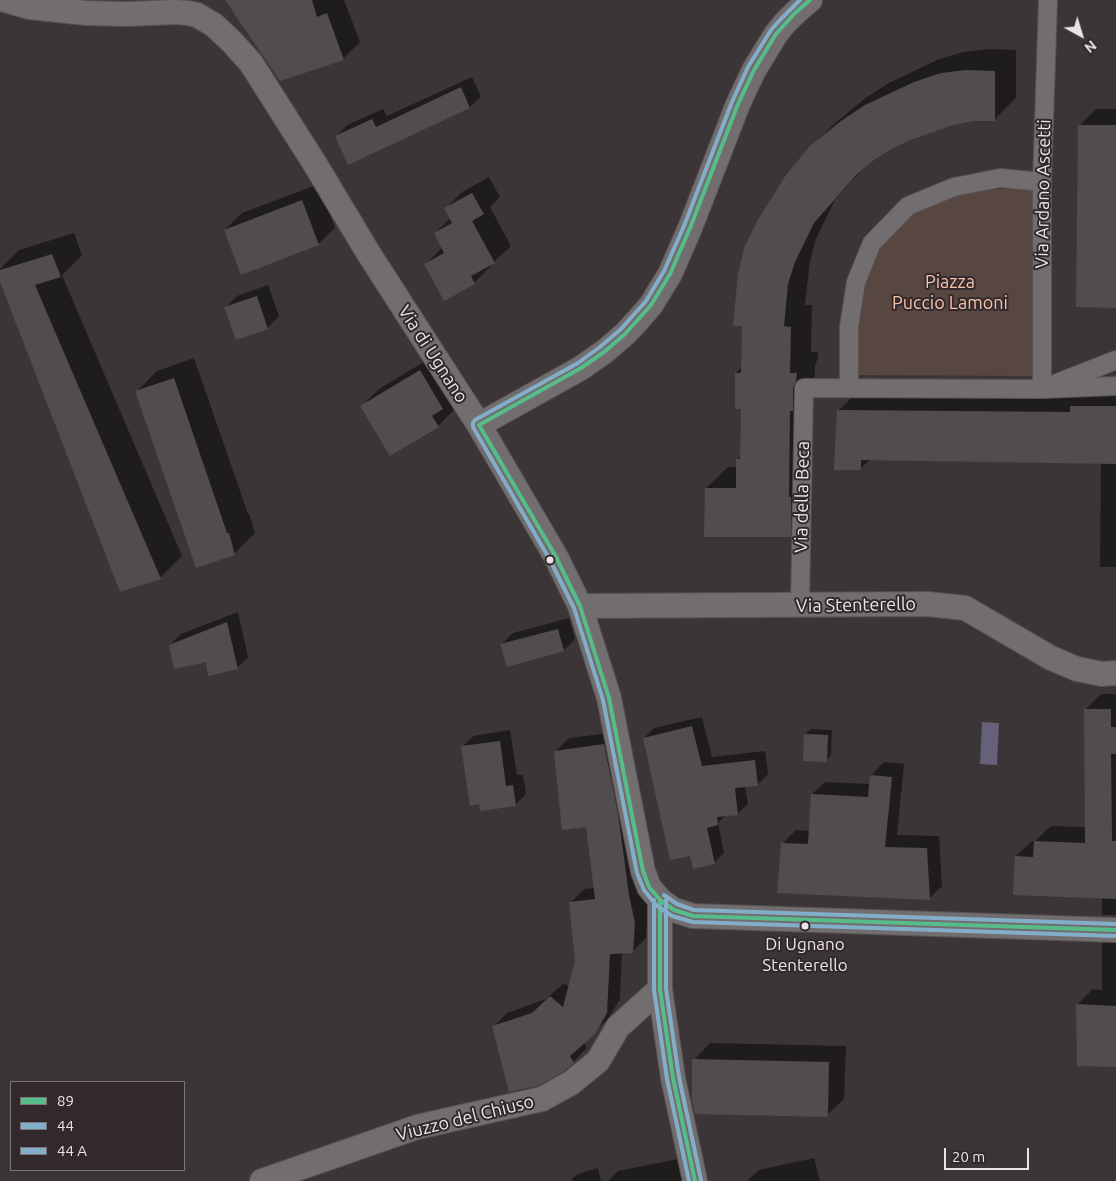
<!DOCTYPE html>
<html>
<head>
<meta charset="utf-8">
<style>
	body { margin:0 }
	#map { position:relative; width:1116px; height:1181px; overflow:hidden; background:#3b3538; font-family:Ubuntu,sans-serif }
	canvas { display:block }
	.legend { position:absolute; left:10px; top:1081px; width:175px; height:90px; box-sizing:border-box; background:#32292d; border:1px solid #7c7477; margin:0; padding:6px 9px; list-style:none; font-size:15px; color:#eae4e7 }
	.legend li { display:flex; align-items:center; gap:10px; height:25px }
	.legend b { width:25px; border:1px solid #7c7477 }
	.north { position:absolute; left:1056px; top:10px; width:50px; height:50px; -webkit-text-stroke:4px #32292d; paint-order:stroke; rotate:141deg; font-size:14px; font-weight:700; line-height:20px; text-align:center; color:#eae4e7 }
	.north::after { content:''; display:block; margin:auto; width:18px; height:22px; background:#eae4e7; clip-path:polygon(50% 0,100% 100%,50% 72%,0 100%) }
	.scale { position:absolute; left:944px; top:1148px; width:85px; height:22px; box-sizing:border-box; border:2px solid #eae4e7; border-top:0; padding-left:6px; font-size:15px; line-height:18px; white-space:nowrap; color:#eae4e7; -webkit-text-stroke:4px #32292d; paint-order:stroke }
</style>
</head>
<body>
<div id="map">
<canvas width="1116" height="1181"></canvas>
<ul class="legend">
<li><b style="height:6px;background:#55bc8a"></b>89</li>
<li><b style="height:6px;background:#83aeca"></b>44</li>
<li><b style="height:6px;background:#83aeca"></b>44 A</li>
</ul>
<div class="north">N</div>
<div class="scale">20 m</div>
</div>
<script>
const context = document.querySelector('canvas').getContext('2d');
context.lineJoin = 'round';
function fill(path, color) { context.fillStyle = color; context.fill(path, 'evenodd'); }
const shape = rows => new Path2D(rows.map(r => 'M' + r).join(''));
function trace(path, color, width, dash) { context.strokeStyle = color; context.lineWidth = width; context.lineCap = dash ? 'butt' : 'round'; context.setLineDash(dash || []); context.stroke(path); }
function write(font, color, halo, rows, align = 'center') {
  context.font = font + ' Ubuntu,sans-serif'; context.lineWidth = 4; context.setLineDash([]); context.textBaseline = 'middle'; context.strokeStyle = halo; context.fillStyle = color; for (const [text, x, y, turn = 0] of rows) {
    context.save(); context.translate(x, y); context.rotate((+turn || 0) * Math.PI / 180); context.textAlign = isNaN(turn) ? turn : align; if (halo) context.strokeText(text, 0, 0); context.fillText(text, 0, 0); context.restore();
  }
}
fill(shape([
	[1032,187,1032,376,857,375,858,326,867,276,880,248,906,218,940,199,971,191]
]), '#584740');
fill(shape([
	[982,722,999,723,997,765,980,764]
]), '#656179');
fill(shape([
	[227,0,344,0,360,42,343,59],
	[989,49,1016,50,1016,98,994,120,975,120,953,124,893,147,866,165,835,200,816,239,810,261,805,305,812,305,811,352,818,352,818,358,815,365,814,388,811,391,810,476,812,476,812,514,790,536,706,488,728,467,737,467,738,459,741,455,742,407,736,373,742,367,811,147,833,125,864,99,889,83,937,60,963,52],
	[472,77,481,96,470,107,348,163,336,136,347,125,383,109,387,116],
	[1096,109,1116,109,1116,306,1080,125],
	[489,177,500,197,490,207,511,246,494,262,490,264,491,266,474,283,445,299,426,264,443,247,435,233,451,218,446,208,462,192],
	[319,184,335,228,318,244,225,230,242,213],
	[74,233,82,255,62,275,182,556,160,578,121,591,0,278,0,269,19,250],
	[268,285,279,316,267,328,226,307,237,296],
	[437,354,459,392,450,401,454,410,438,426,362,406,379,389],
	[194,358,248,514,249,513,255,533,234,554,136,392,157,371],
	[1116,385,1116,567,1100,567,1101,463,871,459,861,468,838,411,860,389],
	[238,612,248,657,237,668,206,661,170,645,181,634],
	[569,618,575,639,564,650,502,644,513,633],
	[1101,694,1116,694,1116,915,1102,915,1102,898,1016,856,1032,841,1035,841,1051,826,1086,827,1085,710],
	[702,717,712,757,765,751,768,774,758,784,745,786,748,804,737,814,726,815,718,823,724,853,714,863,691,854,644,738,654,728],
	[811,729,832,730,831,755,826,761,805,734],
	[510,730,517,775,523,775,526,794,515,805,462,747,473,736],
	[617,732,642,881,648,909,646,938,633,951,622,952,620,999,608,1019,583,1042,587,1048,573,1062,494,1026,507,1013,546,999,564,983,570,988,577,961,571,902,584,889,595,888,587,825,556,751,569,738],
	[884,762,904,764,897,835,939,836,942,886,929,899,783,843,796,830,810,831,812,794,825,782,871,784,871,775],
	[1116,930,1116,1066,1077,1005,1093,989,1102,990,1102,944],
	[710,1043,846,1046,844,1099,827,1115,694,1060],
	[814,1158,820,1181,747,1181,759,1170],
	[678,1159,683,1181,608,1181,618,1171],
	[598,1168,601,1181,573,1181,572,1179,578,1174]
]), '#0007');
fill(shape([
	[225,0,312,0,317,17,327,13,344,60,280,81],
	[966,70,995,71,995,121,975,121,953,125,911,140,893,148,874,160,858,173,814,223,795,262,788,284,784,326,791,327,790,373,797,373,796,381,793,388,793,411,790,411,789,497,791,497,791,537,704,537,705,488,736,488,736,459,740,459,741,409,735,409,735,373,741,373,742,326,733,326,738,274,744,248,757,221,786,175,810,146,841,121,865,105,914,82,941,73],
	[461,87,470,108,348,165,335,136,372,119,376,127],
	[1078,125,1116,125,1116,308,1076,307],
	[472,193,484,214,472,221,495,263,471,276,475,284,444,301,424,264,444,253,434,233,452,223,444,208],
	[302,200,319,245,241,275,224,230],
	[52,254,61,277,35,285,161,579,120,592,0,282,0,270],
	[257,296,268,329,236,340,224,307],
	[420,370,443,409,432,416,439,427,390,456,360,406],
	[174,378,227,533,229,533,235,555,196,568,135,391],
	[1070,406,1116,406,1116,464,861,460,861,470,834,470,837,410,1070,412],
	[227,622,238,669,208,676,206,662,174,669,169,645],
	[558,629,564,651,507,667,500,644],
	[1084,709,1111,709,1111,727,1116,727,1116,754,1111,754,1112,841,1116,841,1116,899,1013,895,1015,856,1033,857,1034,841,1085,843],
	[692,726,702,766,755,760,758,786,735,788,738,815,717,817,718,825,707,828,715,864,693,869,690,856,670,860,643,738],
	[804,734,828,735,827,762,803,761],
	[500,741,506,786,513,785,516,806,480,811,479,804,470,806,461,746],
	[604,744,618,813,629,895,635,923,633,953,610,954,607,1013,595,1034,570,1056,574,1063,563,1072,537,1086,509,1092,492,1026,532,1013,550,996,563,1007,575,961,569,902,595,899,586,827,562,830,554,751],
	[870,775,892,777,885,847,927,848,930,900,777,893,781,843,808,844,811,794,868,797],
	[1076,1004,1116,1006,1116,1067,1077,1066],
	[692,1059,829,1062,828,1117,695,1114,692,1100]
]), '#514d4f');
const pedestrian = shape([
	[1057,383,1116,360],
	[849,388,849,327,856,282,872,243,908,206,954,187,1000,178,1042,182],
	[1042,389,1042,182,1048,0],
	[800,605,804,388,1042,389,1116,386]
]);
const minor = shape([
	[5,0,29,7,86,13,127,14,176,12,188,13,197,15,214,25,232,42,251,63,315,164,369,254,479,425,556,557,580,606,609,698,643,871,649,887,660,900,674,910,693,916,1116,930],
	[479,425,581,368,604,352,625,334,638,320,651,305,670,274,690,228,738,104,754,70,776,34,784,24,795,13,810,0],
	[580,606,928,604,965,608,1051,658,1077,669,1102,674,1116,673],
	[660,900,660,989,673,1078,695,1181],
	[262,1181,417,1127,542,1099,571,1083,598,1061,618,1027,660,989]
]);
trace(pedestrian, '#565254', 20);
trace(minor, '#565254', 26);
trace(pedestrian, '#726d6e', 18);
trace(minor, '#726d6e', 24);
trace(shape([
	[479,425,556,557,580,606,609,698,643,871,649,887,660,900,674,910,693,916,1116,930],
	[479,425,581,368,604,352,625,334,651,305,670,274,690,228,738,104,754,70,776,34,795,13,810,0],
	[660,900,660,989,673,1078,695,1181]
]), '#55bc8a', 4);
trace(shape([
	[800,0,780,20,771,30,748,67,732,102,684,226,664,271,646,301,621,329,600,347,578,363,475,420,473,423,473,427,550,560,574,608,603,700,637,873,644,890,656,905,672,916,693,922,1116,936],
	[654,900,654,990,667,1079,689,1181]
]), '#83aeca', 4);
trace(shape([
	[664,895,677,904,694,910,1116,924],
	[666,900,666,989,679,1077,701,1180]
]), '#83aeca', 4);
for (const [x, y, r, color] of [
	[550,560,4.5,"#eae4e7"],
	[805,926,4.5,"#eae4e7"]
]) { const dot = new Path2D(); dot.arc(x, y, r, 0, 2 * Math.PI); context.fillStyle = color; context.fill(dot); trace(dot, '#32292d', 2); }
write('17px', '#eae4e7', '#32292d', [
	["Di Ugnano",805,944],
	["Stenterello",805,965]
]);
write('18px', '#eae4e7', '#32292d', [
	["Via Ardano Ascetti",1043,194,-89],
	["Via di Ugnano",433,354,57],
	["Via della Beca",802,497,-89],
	["Via Stenterello",856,605,-1],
	["Viuzzo del Chiuso",465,1118,-14]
]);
write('18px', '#f7c2a8', '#32292d', [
	["Piazza",950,282],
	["Puccio Lamoni",950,303]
]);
</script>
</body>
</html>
